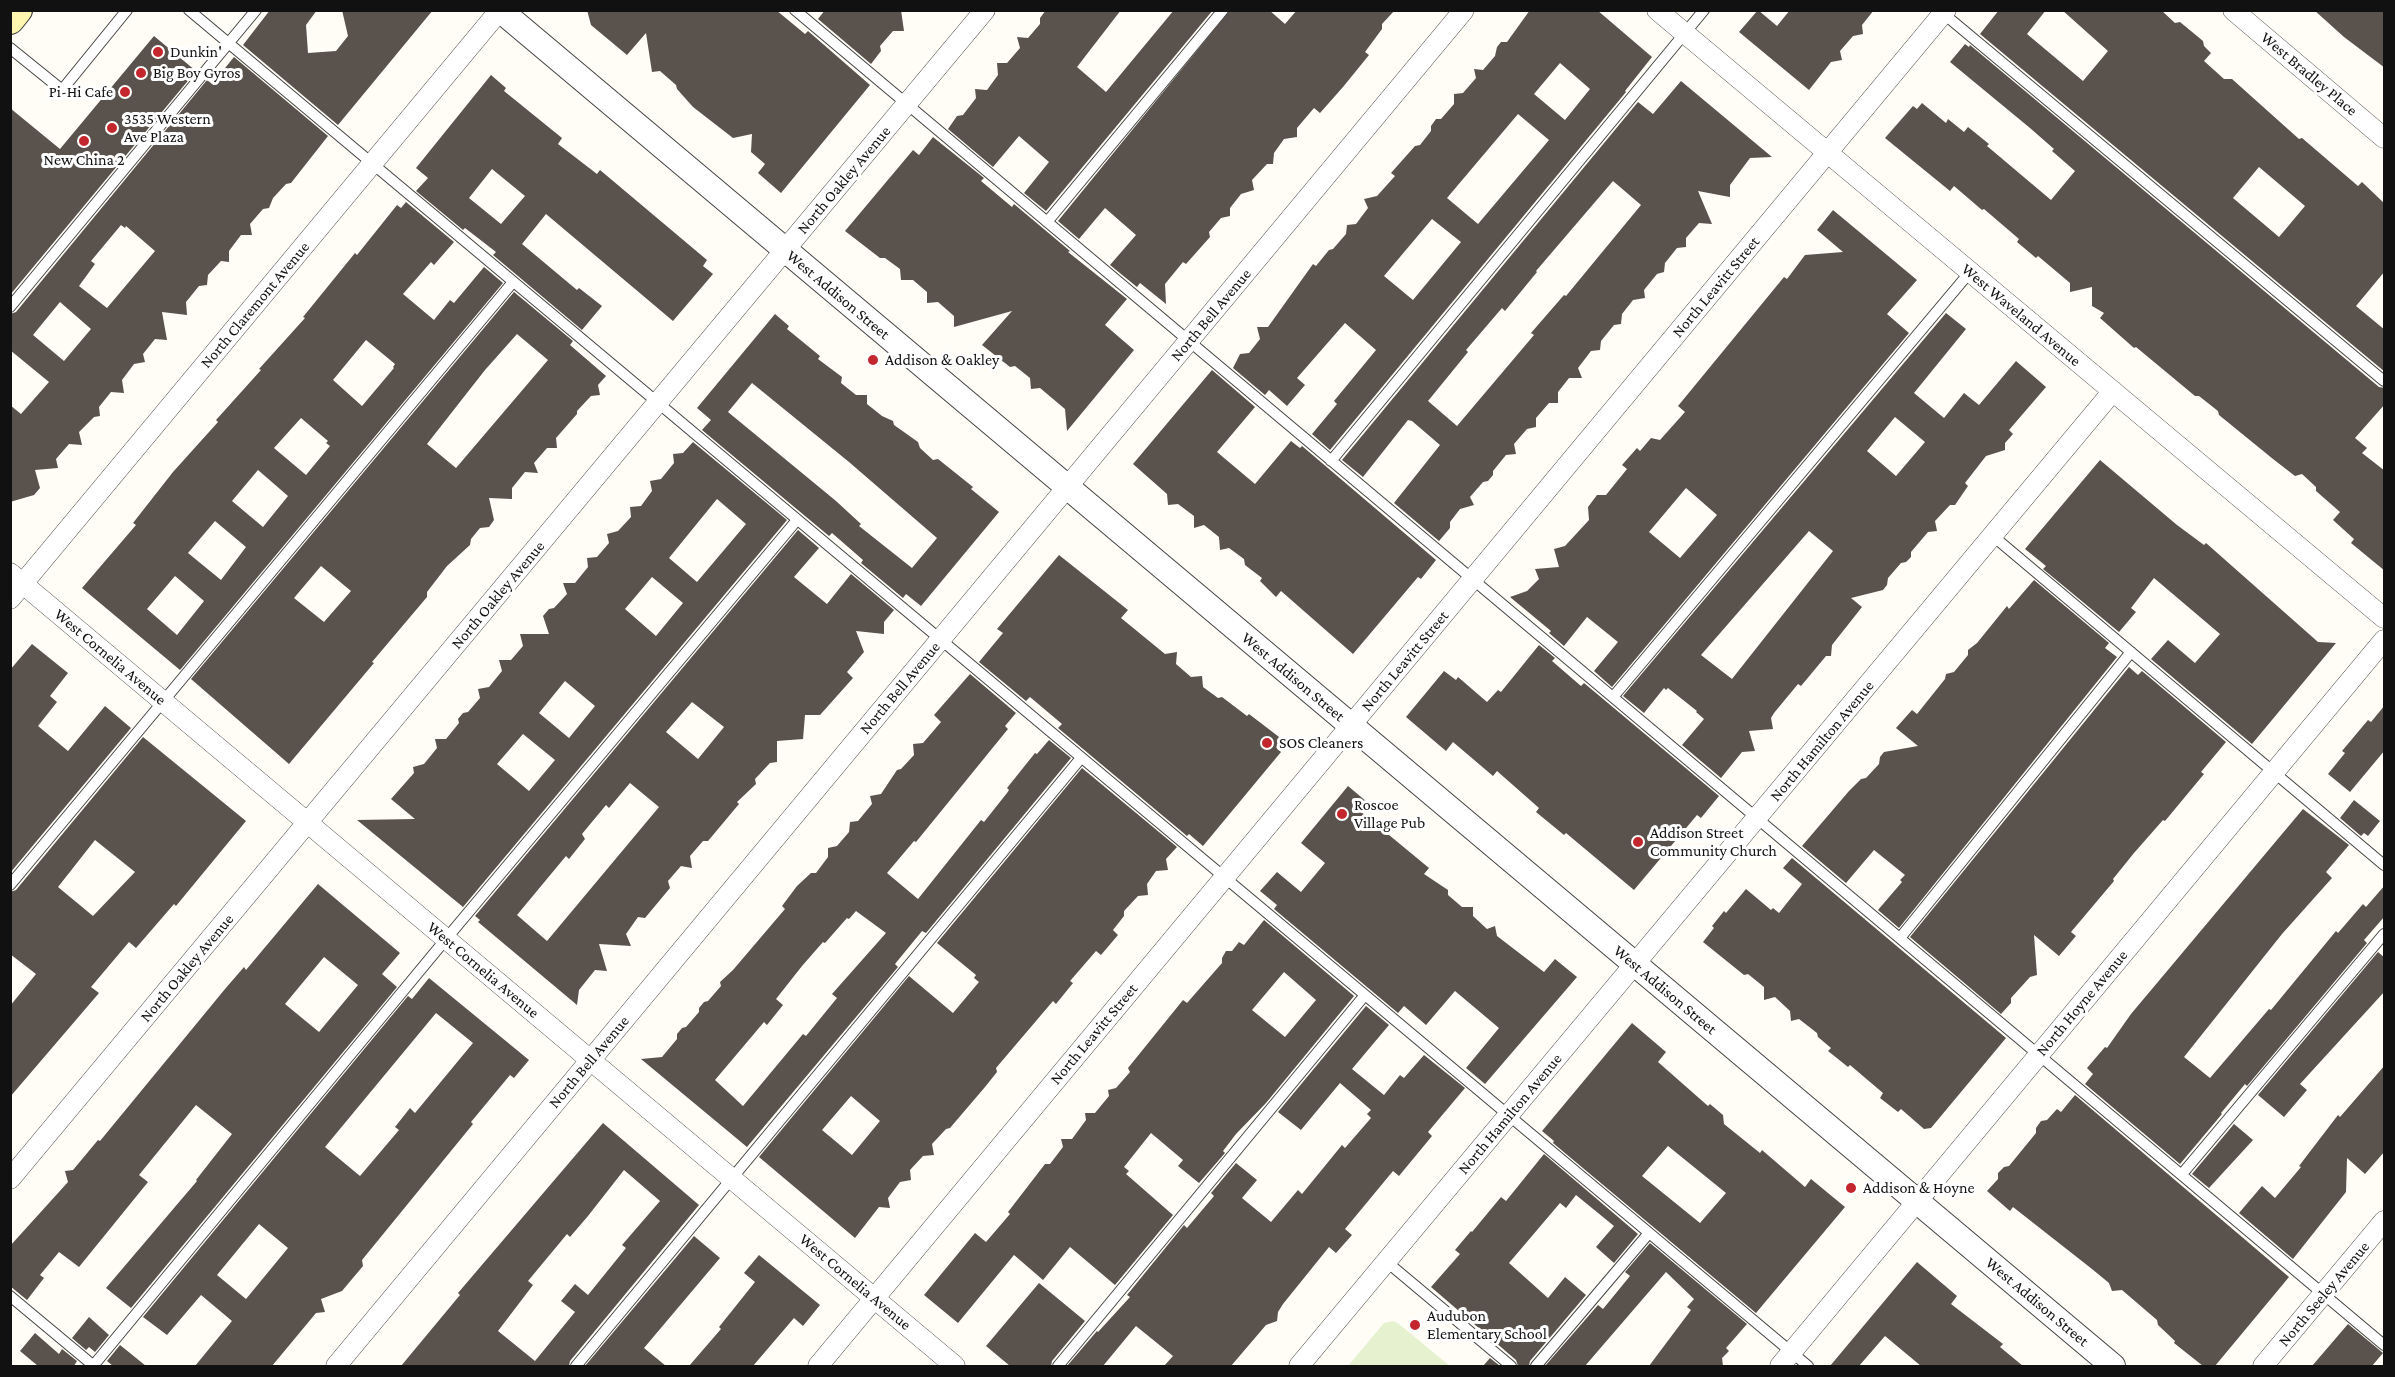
<!DOCTYPE html>
<html>
<head>
<meta charset="utf-8">
<style>
	body { margin:0 }
	#map { position:relative; width:2395px; height:1377px; overflow:hidden; background:#fffdf5; font-family:"Crimson Pro",serif }
	canvas { display:block }
	.frame { position:absolute; inset:0; border:12px solid #111; pointer-events:none }
</style>
</head>
<body>
<div id="map">
<canvas width="2395" height="1377"></canvas>
<div class="frame"></div>
</div>
<script>
const context = document.querySelector('canvas').getContext('2d');
context.lineJoin = 'round';
function fill(path, color) { context.fillStyle = color; context.fill(path, 'evenodd'); }
const shape = rows => new Path2D(rows.map(r => 'M' + r).join(''));
function trace(path, color, width, dash) { context.strokeStyle = color; context.lineWidth = width; context.lineCap = dash ? 'butt' : 'round'; context.setLineDash(dash || []); context.stroke(path); }
function write(font, color, halo, rows, align = 'center') {
  context.font = font + ' "Crimson Pro",serif'; context.lineWidth = 6; context.setLineDash([]); context.textBaseline = 'middle'; context.strokeStyle = halo; context.fillStyle = color; for (const [text, x, y, turn = 0] of rows) {
    context.save(); context.translate(x, y); context.rotate((+turn || 0) * Math.PI / 180); context.textAlign = isNaN(turn) ? turn : align; if (halo) context.strokeText(text, 0, 0); context.fillText(text, 0, 0); context.restore();
  }
}
fill(shape([
	[1394,1321,1399,1324,1450,1366,1348,1366,1384,1323]
]), '#e6f2cf');
fill(shape([
	[270,10,317,10,306,25,308,53,336,51,348,36,342,10,433,10,338,125,243,45],
	[587,10,776,10,805,34,808,31,870,85,781,193,758,173,765,164,751,152,752,134,733,138,693,107,677,89,676,85,660,71,652,72,646,33,627,55,591,25],
	[825,10,901,10,904,31,893,31,880,46,881,51,871,64,818,19],
	[1046,10,1121,10,1077,67,1106,92,1174,10,1213,10,1046,211,1024,193,1049,162,1019,136,993,167,948,129,957,116,963,115,976,98,975,89,987,90,998,75,997,63,1007,63,1020,48,1017,37,1028,38,1040,24,1040,18],
	[1230,10,1269,10,1285,24,1297,10,1395,10,1382,24,1382,29,1365,52,1369,55,1343,87,1320,113,1314,108,1297,128,1297,137,1284,139,1274,153,1273,164,1267,164,1252,180,1254,190,1241,194,1230,208,1230,216,1221,218,1209,232,1210,237,1186,264,1183,262,1165,284,1166,304,1140,283,1137,287,1110,265,1136,235,1105,208,1079,239,1058,221],
	[1530,10,1597,10,1652,57,1625,91,1626,92,1330,450,1312,434,1337,404,1334,401,1376,350,1345,323,1297,378,1305,385,1287,406,1269,390,1265,395,1233,368,1240,354,1249,353,1260,339,1257,327,1268,327,1313,264,1316,266,1329,250,1333,249,1346,234,1347,225,1356,224,1368,208,1364,199,1377,196,1395,176,1391,173,1415,146,1420,145,1431,131,1431,126,1436,119,1441,119,1454,104,1454,94,1463,93,1476,78,1474,69,1483,70,1495,56,1497,47,1501,42,1507,42],
	[1560,63,1590,89,1565,120,1534,94],
	[1518,114,1549,140,1478,224,1447,198],
	[1432,219,1461,242,1413,300,1384,276],
	[1758,10,1777,26,1790,10,1874,10,1862,25,1863,34,1853,36,1840,51,1842,60,1831,62,1809,90,1739,32],
	[1999,10,2046,10,2027,34,2083,81,2108,51,2062,10,2161,10,2175,23,2180,22,2203,41,2204,46,2211,53,2204,61,2224,79,2232,79,2299,139,2302,138,2358,186,2362,182,2385,204,2385,271,2356,306,2385,330,2385,372,1980,34],
	[2259,167,2305,206,2279,237,2233,198],
	[2314,10,2385,10,2385,68,2344,37],
	[154,36,196,71,10,295,10,108,60,149],
	[1965,44,1969,47,1970,45,2379,387,2385,388,2385,404,2355,438,2367,448,2362,453,2385,471,2385,571,2351,543,2354,539,2333,520,2340,512,2316,491,2316,487,2302,474,2295,476,2273,459,2219,415,2218,411,2199,396,2195,396,2136,347,2134,348,2100,318,2104,313,2092,306,2092,287,2070,292,2070,283,2038,256,2036,258,2017,242,2019,239,1984,209,1982,210,1954,186,1950,191,1885,138,1913,106,1917,109,1922,103,1946,123,1948,119,1964,132,1968,127,1989,144,1987,146,2051,200,2075,171,2052,151,2054,149,2030,128,1950,62],
	[234,57,328,136,291,183,286,184,273,198,269,208,263,209,250,224,252,235,241,235,229,251,229,262,221,261,208,275,207,285,199,286,186,302,187,315,162,312,167,340,155,339,143,354,145,362,134,364,122,380,124,393,111,392,99,407,100,416,94,417,79,432,82,445,69,444,56,459,58,468,35,470,40,488,34,495,10,502,10,405,21,414,49,382,10,350,10,314,16,312,207,80,212,84],
	[121,225,125,228,126,226,155,251,107,308,79,286,95,264,91,261],
	[60,302,91,329,64,361,33,335],
	[491,75,506,88,504,91,562,138,558,144,597,174,600,170,707,260,703,266,713,274,673,321,546,214,522,244,577,290,579,288,602,306,582,330,493,255,496,252,465,228,463,230,416,191,428,178,416,168],
	[492,169,525,196,501,224,469,198],
	[1681,81,1772,157,1750,158,1730,185,1730,197,1698,191,1712,224,1699,223,1686,238,1686,247,1677,248,1665,263,1664,272,1657,274,1644,290,1645,298,1633,300,1622,314,1621,324,1614,325,1601,341,1600,350,1591,351,1578,368,1582,378,1569,378,1558,392,1558,403,1549,403,1536,418,1536,427,1527,429,1514,444,1516,454,1506,455,1493,471,1493,475,1488,481,1483,482,1470,497,1474,505,1460,509,1450,522,1450,528,1439,541,1394,503,1440,445,1412,421,1408,420,1363,477,1342,460,1638,102,1653,114],
	[1613,181,1641,205,1566,296,1564,295,1531,333,1534,335,1457,426,1428,401,1468,352,1466,350,1502,308,1505,311,1537,272,1536,271],
	[933,137,984,178,981,181,1012,207,1014,204,1070,251,1068,252,1127,299,1105,325,1134,350,1067,431,1065,409,1040,388,1031,389,1030,378,1015,366,1010,367,982,345,1012,311,954,327,954,316,938,302,927,303,927,292,913,280,901,280,900,269,885,258,880,258,845,231,913,150,919,155],
	[406,202,454,242,434,265,431,262,403,294,434,320,450,300,454,303,484,267,503,283,180,670,82,588,136,525,133,523,173,472,218,422,216,420,261,370,259,369,305,318,303,317,355,253,357,255,397,205,401,208],
	[366,340,395,364,393,367,394,368,362,406,333,380],
	[301,418,328,441,326,443,330,446,306,475,274,448],
	[258,470,288,496,263,527,232,501],
	[215,521,246,547,221,580,188,553],
	[175,576,204,601,177,635,147,609],
	[1833,210,1917,280,1887,314,1909,333,1612,687,1594,671,1618,642,1587,617,1564,646,1549,633,1551,631,1510,597,1527,591,1539,579,1535,569,1559,567,1554,549,1565,546,1589,520,1588,507,1597,495,1606,495,1627,469,1622,465,1637,448,1640,451,1651,438,1660,440,1685,412,1678,406,1784,277,1787,279,1805,255,1843,252,1817,230],
	[1686,488,1717,515,1680,558,1649,532],
	[514,292,573,341,570,345,606,376,598,385,600,395,591,396,577,411,577,414,556,438,557,448,547,448,534,463,538,473,525,472,512,488,512,499,489,498,494,520,489,527,480,528,471,539,470,545,447,566,427,592,427,597,372,662,374,663,289,764,191,679],
	[517,334,548,360,456,468,427,444,485,370],
	[321,566,351,591,324,622,294,598],
	[1946,313,1966,329,1914,393,1944,418,1964,393,1979,405,2016,361,2046,387,2009,430,2013,434,2005,443,2005,450,1986,456,1965,483,1968,486,1955,505,1950,505,1935,521,1937,531,1928,532,1911,552,1911,557,1906,562,1901,563,1888,578,1887,585,1883,590,1851,598,1862,607,1832,645,1831,656,1826,656,1801,686,1798,684,1774,713,1771,718,1773,729,1749,731,1755,751,1742,752,1721,778,1682,745,1704,719,1696,712,1697,711,1668,688,1666,690,1664,688,1644,713,1623,696],
	[1895,417,1925,442,1896,476,1867,451],
	[1809,531,1833,551,1732,679,1701,655],
	[775,314,789,326,787,329,820,356,818,359,842,377,841,383,856,395,867,395,867,404,882,416,893,421,894,425,918,442,920,448,933,460,938,459,973,487,971,489,999,512,921,606,906,594,903,598,861,563,863,560,832,533,829,536,702,430,711,420,697,408],
	[752,383,849,462,937,538,912,568,859,526,861,524,836,501,728,412],
	[1212,370,1255,407,1217,452,1255,484,1291,441,1300,448,1302,446,1436,560,1421,579,1418,577,1353,654,1281,591,1276,597,1260,581,1262,578,1245,565,1244,559,1229,548,1220,550,1219,537,1204,525,1194,528,1194,516,1178,504,1168,505,1167,494,1133,464],
	[693,442,787,520,463,907,357,820,415,819,391,799,414,773,413,767,424,764,437,748,435,739,446,739,459,723,458,719,463,713,468,712,480,698,478,689,489,687,502,671,499,660,511,660,523,646,520,634,549,634,543,616,549,609,554,608,567,594,563,583,575,583,588,567,587,558,597,557,609,543,607,534,618,531,631,517,630,507,641,506,652,491,650,481,661,479,674,463,673,454,683,453],
	[717,499,746,524,697,582,669,558],
	[652,577,683,603,656,636,625,609],
	[565,681,595,706,569,738,539,713],
	[523,734,555,760,529,791,497,764],
	[2100,460,2177,525,2204,545,2206,543,2318,642,2336,643,2252,744,2151,659,2168,640,2195,663,2220,634,2154,578,2131,608,2136,612,2119,632,2043,569,2046,566,2025,549],
	[798,530,819,548,794,577,827,604,851,574,894,610,884,622,884,634,856,631,864,652,847,672,853,678,820,715,805,715,803,739,777,741,777,762,770,763,755,779,756,784,737,802,739,804,708,841,703,841,690,856,692,868,681,866,668,881,670,888,645,918,638,917,626,934,631,946,599,944,607,971,595,970,579,990,577,1005,478,922,480,920,475,916],
	[692,702,724,727,698,759,666,732],
	[630,783,659,807,547,941,517,915,566,856,569,859,585,839,582,834,606,805,609,808],
	[1059,555,1128,610,1121,618,1165,654,1177,652,1176,664,1191,677,1202,676,1203,687,1218,698,1222,697,1247,716,1249,714,1283,740,1276,747,1281,752,1203,846,1189,834,1187,836,1058,728,1062,724,1030,697,1026,701,979,662,1003,633,997,629],
	[2034,580,2109,643,2105,648,2117,657,1899,928,1878,910,1902,882,1900,880,1905,875,1874,850,1846,883,1802,846,1849,791,1861,779,1866,778,1879,764,1880,757,1884,752,1918,746,1896,728,1912,710,1917,714,1945,679,1946,674,1954,672,1968,655,1968,650,1977,643,2007,606,2009,609],
	[32,644,68,673,50,696,57,702,38,726,68,751,105,706,131,728,10,873,10,670],
	[1539,645,1555,658,1552,661,1581,686,1584,683,1719,796,1701,818,1697,815,1634,890,1566,833,1564,835,1536,812,1539,808,1497,771,1493,776,1453,742,1446,751,1406,717,1444,671,1456,680,1458,677,1487,702,1498,690,1501,692],
	[2129,667,2138,675,2142,671,2226,742,2201,772,2204,774,2165,821,2163,820,2134,853,2113,879,2114,881,2071,932,2076,936,2059,956,2034,935,2037,975,2030,977,2011,998,2011,1003,2001,1014,1910,937],
	[970,674,1016,713,1005,726,1008,729,916,842,914,841,887,873,918,899,981,820,984,822,1007,793,1009,790,1007,788,1035,753,1037,754,1049,740,1071,758,926,933,922,931,895,964,898,967,747,1147,641,1059,662,1057,677,1039,677,1034,682,1028,686,1027,699,1012,699,1008,704,1002,708,1001,721,986,720,982,733,970,785,909,782,906,797,886,811,873,816,873,828,857,828,848,837,846,849,832,850,822,858,821,872,804,870,796,881,794,897,770,901,769,914,755,913,744,923,743,941,722,934,715],
	[856,911,886,933,832,994,837,998,806,1036,803,1034,743,1106,715,1080,764,1022,767,1025,783,1005,776,999,802,966,823,942,825,943,847,918,849,919],
	[2385,705,2385,750,2350,792,2328,774,2345,753,2342,751,2368,720,2371,722],
	[143,737,246,821,176,906,174,904,136,948,129,942,91,987,99,993,10,1097,10,1006,36,974,10,954,10,892,16,890],
	[95,840,135,872,93,916,58,887],
	[1082,768,1177,847,1166,859,1168,870,1156,871,1147,884,1148,895,1138,896,1124,911,1124,916,1113,930,1118,935,1101,955,1096,951,1070,981,1073,983,1056,1004,1053,1001,996,1068,997,1072,985,1087,950,1128,946,1129,932,1144,934,1155,923,1156,910,1170,911,1180,900,1182,888,1198,890,1208,879,1207,855,1238,759,1157,909,976,953,1013,979,982,974,978,976,975,937,943],
	[851,1096,880,1121,852,1155,822,1130],
	[1348,786,1367,802,1360,811,1429,868,1424,874,1448,890,1448,895,1462,907,1473,907,1473,916,1487,929,1495,926,1497,936,1544,972,1555,959,1577,977,1485,1084,1466,1068,1499,1028,1455,991,1426,1025,1404,1006,1398,1013,1274,909,1277,905,1260,891,1277,872,1301,892,1325,863,1301,843],
	[2354,800,2380,821,2368,836,2364,833,2361,836,2340,818],
	[2303,809,2349,845,2326,872,2332,878,2282,934,2184,1057,2210,1078,2269,1009,2271,1010,2336,931,2338,933,2363,904,2366,907,2385,885,2385,916,2364,940,2367,943,2247,1086,2245,1084,2221,1113,2222,1114,2180,1164,2085,1084,2093,1074,2087,1068,2105,1047,2107,1048,2131,1014],
	[1792,858,2006,1038,1931,1128,1924,1129,1901,1109,1898,1112,1880,1098,1883,1093,1850,1065,1848,1067,1828,1051,1831,1048,1818,1037,1817,1033,1799,1019,1791,1021,1790,1011,1775,997,1764,1000,1764,987,1748,974,1744,975,1703,942,1714,928,1712,926,1724,911,1726,913,1746,889,1771,910,1773,908,1779,913,1802,884,1783,868],
	[318,884,400,953,382,974,397,987,131,1308,106,1288,197,1181,196,1180,232,1134,196,1105,139,1175,148,1182,79,1267,59,1252,40,1275,44,1278,27,1300,10,1286,10,1246,68,1182,65,1171,73,1170,98,1140,100,1141,225,989,244,967,246,970],
	[324,957,358,985,319,1032,285,1004],
	[1264,920,1354,996,1266,1103,1236,1134,1223,1151,1225,1153,1199,1183,1178,1166,1183,1160,1151,1133,1124,1167,1129,1171,1126,1174,1173,1215,1115,1285,1070,1247,1043,1280,1014,1255,958,1323,924,1295,975,1233,986,1242,1010,1214,1008,1212,1045,1164,1050,1164,1063,1147,1061,1139,1072,1139,1086,1120,1085,1113,1095,1113,1109,1096,1108,1090,1116,1088,1130,1072,1128,1068,1183,1000,1187,1003,1222,963,1222,958,1226,951,1232,951,1239,942,1244,945],
	[1284,972,1316,1000,1285,1037,1252,1010],
	[2378,952,2385,958,2385,991,2300,1084,2307,1090,2284,1117,2258,1095],
	[429,978,529,1060,514,1078,510,1075,471,1122,473,1124,362,1260,363,1266,342,1291,321,1299,325,1312,316,1313,272,1366,195,1366,232,1321,201,1295,167,1335,143,1317,408,996,412,999],
	[436,1013,473,1043,415,1113,410,1108,395,1127,399,1130,360,1176,325,1147],
	[259,1224,288,1248,246,1299,217,1275],
	[1366,1006,1389,1025,1352,1069,1384,1095,1400,1075,1404,1078,1424,1055,1465,1088,1428,1132,1432,1136,1399,1176,1393,1171,1345,1229,1352,1235,1336,1253,1329,1247,1283,1304,1278,1312,1277,1321,1266,1325,1231,1366,1164,1366,1173,1356,1136,1326,1103,1366,1067,1366,1097,1331,1098,1332,1130,1297,1127,1295,1184,1225,1187,1228,1214,1196,1211,1193,1236,1163,1257,1180,1242,1198,1271,1222,1298,1190,1302,1194,1342,1145,1345,1148,1371,1118,1367,1114,1371,1110,1340,1083,1301,1130,1278,1112],
	[1632,1023,1666,1052,1658,1062,1708,1106,1710,1104,1723,1115,1724,1124,1760,1153,1762,1150,1805,1187,1811,1179,1845,1207,1756,1313,1553,1143,1554,1141,1542,1131],
	[1668,1146,1726,1193,1700,1223,1642,1176],
	[2385,1065,2385,1151,2365,1174,2347,1158,2346,1192,2293,1259,2239,1213,2262,1186,2275,1198,2301,1167,2299,1166,2338,1115,2340,1117],
	[2075,1095,2289,1277,2215,1366,2203,1366,2174,1343,2175,1341,2158,1325,2157,1320,2122,1290,2112,1291,2109,1283,2092,1269,2013,1207,2010,1211,1987,1191,1998,1179,1998,1173,2004,1167,2009,1166,2036,1133,2036,1128,2041,1121,2047,1120,2057,1109,2061,1112],
	[603,1123,699,1205,570,1361,569,1366,401,1366,460,1295,458,1293],
	[624,1170,660,1201,622,1245,626,1248,588,1295,575,1284,561,1301,575,1312,535,1361,498,1331,533,1285,528,1281,567,1234,570,1237,588,1216],
	[2234,1124,2253,1140,2209,1188,2192,1174],
	[1544,1154,1638,1234,1614,1263,1596,1247,1614,1226,1576,1195,1566,1208,1560,1203,1509,1263,1548,1298,1565,1277,1586,1295,1530,1361,1529,1366,1518,1366,1516,1360,1431,1287,1460,1254,1455,1250,1471,1231,1472,1232,1501,1197,1506,1201],
	[694,1236,720,1258,644,1348,666,1366,585,1366],
	[1650,1243,1747,1324,1726,1348,1729,1351,1722,1358,1723,1366,1649,1366,1691,1310,1687,1307,1694,1299,1666,1272,1585,1366,1545,1366,1598,1305,1603,1309,1630,1276,1625,1272],
	[759,1255,820,1305,803,1326,794,1318,753,1366,689,1366,721,1329,719,1327,755,1282,744,1273],
	[1917,1262,1957,1296,1951,1304,2003,1344,2000,1347,2023,1366,1921,1366,1885,1336,1859,1366,1830,1366],
	[1039,1283,1085,1321,1052,1361,1051,1366,1010,1366,986,1346],
	[89,1317,109,1335,95,1352,89,1347,86,1350,72,1338],
	[2348,1324,2383,1353,2372,1366,2312,1366],
	[35,1333,59,1354,62,1349,77,1361,74,1366,38,1366,20,1351],
	[120,1345,146,1366,113,1366,107,1361],
	[1490,1358,1500,1366,1483,1366]
]), '#5a524d');
const service = shape([
	[189,10,1808,1366],
	[795,10,2384,1345],
	[1944,14,2384,381],
	[10,48,62,90,127,10],
	[1047,222,1223,10],
	[10,307,256,10],
	[1331,461,1704,10],
	[1993,536,2384,865],
	[1613,697,1970,272],
	[10,885,513,282],
	[1900,938,2131,652],
	[2182,1174,2384,934],
	[1387,1262,1511,1366],
	[10,1296,94,1366],
	[93,1366,446,939,797,520],
	[576,1366,1081,758],
	[1058,1366,1365,995],
	[1536,1366,1649,1233]
]);
const minor = shape([
	[1657,10,2384,618],
	[2233,10,2384,138],
	[10,573,955,1366],
	[10,599,500,10],
	[10,1179,985,10],
	[336,1366,1464,10],
	[818,1366,1946,10],
	[1299,1366,2113,391],
	[1780,1366,2384,640],
	[2263,1366,2384,1221]
]);
const tertiary = shape([
	[500,10,2113,1366]
]);
const secondary = shape([
	[10,20,18,10]
]);
trace(service, '#444', 12);
trace(minor, '#444', 21);
trace(tertiary, '#444', 26);
trace(secondary, '#333', 30);
trace(service, '#fff', 10);
trace(minor, '#fff', 20);
trace(tertiary, '#fff', 24);
trace(secondary, '#fff6b0', 28);
for (const [x, y, r, color] of [
	[158,52,6,"#c4262e"],
	[141,73,6,"#c4262e"],
	[125,92,6,"#c4262e"],
	[112,128,6,"#c4262e"],
	[84,141,6,"#c4262e"],
	[873,360,6,"#c4262e"],
	[1267,743,6,"#c4262e"],
	[1342,814,6,"#c4262e"],
	[1638,842,6,"#c4262e"],
	[1851,1188,6,"#c4262e"],
	[1415,1325,6,"#c4262e"]
]) { const dot = new Path2D(); dot.arc(x, y, r, 0, 2 * Math.PI); context.fillStyle = color; context.fill(dot); trace(dot, '#fff', 2); }
write('16px', '#111', '#fff', [
	["Dunkin'",170,52],
	["Big Boy Gyros",153,73],
	["Pi-Hi Cafe",113,92,"right"],
	["3535 Western",124,119],
	["Ave Plaza",124,137],
	["New China 2",84,160,"center"],
	["Addison & Oakley",885,360],
	["SOS Cleaners",1279,743],
	["Roscoe",1354,805],
	["Village Pub",1354,823],
	["Addison Street",1650,833],
	["Community Church",1650,851],
	["Addison & Hoyne",1863,1188],
	["Audubon",1427,1316],
	["Elementary School",1427,1334]
], 'left');
write('16px', '#111', '#fff', [
	["West Bradley Place",2309,74,40],
	["North Oakley Avenue",844,180,-50],
	["North Leavitt Street",1716,287,-50],
	["West Addison Street",838,295,40],
	["North Claremont Avenue",255,305,-50],
	["North Bell Avenue",1211,315,-50],
	["West Waveland Avenue",2021,315,40],
	["North Oakley Avenue",498,595,-50],
	["West Cornelia Avenue",110,657,40],
	["North Leavitt Street",1405,661,-50],
	["West Addison Street",1293,677,40],
	["North Bell Avenue",900,688,-50],
	["North Hamilton Avenue",1822,741,-50],
	["North Oakley Avenue",187,968,-50],
	["West Cornelia Avenue",483,970,40],
	["West Addison Street",1665,990,40],
	["North Hoyne Avenue",2082,1003,-50],
	["North Leavitt Street",1094,1034,-50],
	["North Bell Avenue",589,1062,-50],
	["North Hamilton Avenue",1510,1114,-50],
	["West Cornelia Avenue",855,1282,40],
	["North Seeley Avenue",2324,1294,-50],
	["West Addison Street",2037,1302,40]
]);
</script>
</body>
</html>
